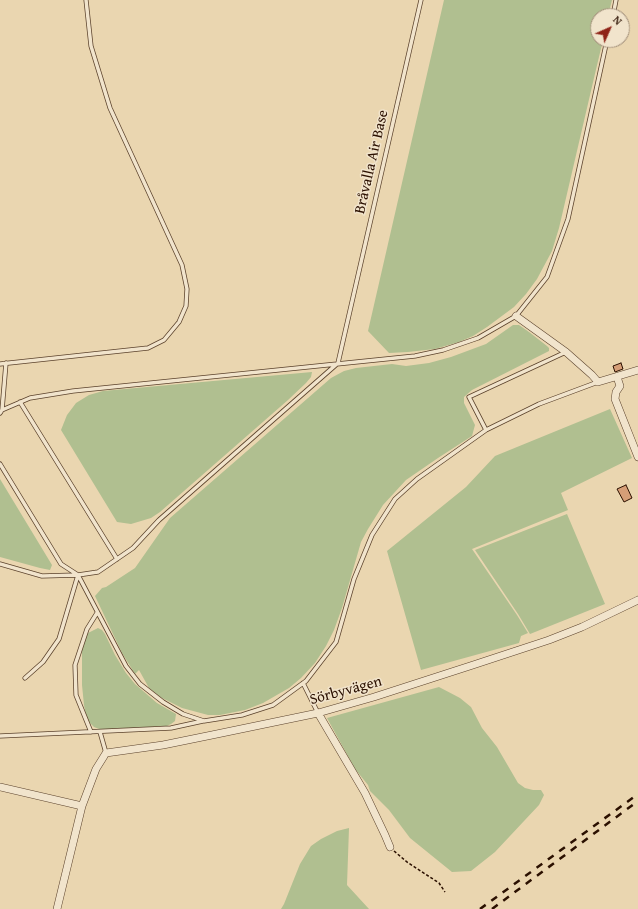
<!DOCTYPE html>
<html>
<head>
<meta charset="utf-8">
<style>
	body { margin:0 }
	#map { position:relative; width:638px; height:909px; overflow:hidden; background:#ead6b0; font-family:"Gentium Book Plus",serif }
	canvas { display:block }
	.north { position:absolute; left:590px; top:8px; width:40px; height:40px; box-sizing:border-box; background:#f1e4cc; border:1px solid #a28f7a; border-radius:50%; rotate:45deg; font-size:11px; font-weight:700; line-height:16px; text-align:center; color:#2b1000 }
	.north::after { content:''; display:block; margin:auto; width:14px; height:18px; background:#8f2418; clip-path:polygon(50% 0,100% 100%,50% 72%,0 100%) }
</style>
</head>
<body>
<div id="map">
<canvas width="638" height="909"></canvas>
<div class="north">N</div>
</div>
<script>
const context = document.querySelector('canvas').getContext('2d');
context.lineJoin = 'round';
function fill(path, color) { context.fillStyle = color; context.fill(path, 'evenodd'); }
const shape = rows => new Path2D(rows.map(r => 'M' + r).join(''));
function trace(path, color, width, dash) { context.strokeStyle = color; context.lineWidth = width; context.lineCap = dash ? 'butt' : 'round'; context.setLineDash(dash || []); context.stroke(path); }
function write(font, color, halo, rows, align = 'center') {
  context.font = font + ' "Gentium Book Plus",serif'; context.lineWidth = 3; context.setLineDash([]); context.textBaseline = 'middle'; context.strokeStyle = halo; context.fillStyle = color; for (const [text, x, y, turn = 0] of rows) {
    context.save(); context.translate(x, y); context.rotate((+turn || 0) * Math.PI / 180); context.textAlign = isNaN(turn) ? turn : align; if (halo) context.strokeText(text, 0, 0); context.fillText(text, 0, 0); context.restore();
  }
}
fill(shape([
	[444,0,612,0,608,16,598,16,598,40,603,40,594,78,559,228,552,251,537,279,526,294,514,307,487,327,473,336,459,342,435,349,408,352,389,353,368,331],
	[513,325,519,325,529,332,547,346,549,348,549,351,472,390,464,397,464,403,475,425,472,436,438,458,406,480,383,505,368,529,361,542,342,608,334,630,326,646,315,663,301,678,289,688,263,703,245,710,220,715,208,715,182,708,160,697,149,688,139,670,135,674,122,653,95,596,102,588,106,587,135,568,170,518,331,378,344,371,356,368,392,364,406,366,429,363,451,357,486,344],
	[312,372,311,377,306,383,288,400,160,512,151,518,131,524,117,522,61,430,67,415,76,403,89,395,103,391],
	[610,409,632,458,561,493,568,510,472,549,517,615,528,633,521,636,519,643,421,670,387,551,466,487,495,456],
	[0,479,52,565,50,570,40,568,0,557],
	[567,514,605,604,530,634,518,614,475,550],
	[98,628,102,630,105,634,115,655,126,673,135,684,157,703,176,714,175,721,171,724,167,726,102,730,94,727,90,723,86,716,84,705,82,685,82,650,84,641,88,633],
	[439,687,460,698,471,707,482,728,497,747,518,783,525,788,533,790,541,790,544,795,539,805,495,852,471,871,452,872,410,838,389,810,370,791,368,785,355,769,327,718],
	[349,828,347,885,369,909,281,909,284,904,300,864,311,846,321,839,337,831]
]), '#b0bf90');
const building = shape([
	[621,363,623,369,615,372,613,366,621,363],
	[626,485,632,498,624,502,617,489,626,485]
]);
fill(building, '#d69e77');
trace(building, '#2b1000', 1);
const service = shape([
	[613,16,616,0],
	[0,364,148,348,164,340,179,322,186,306,187,289,182,265,110,108,91,46,86,0],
	[20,402,117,559],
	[2,410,6,363],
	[0,413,2,410,30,398,73,391,415,356,443,350,478,338,516,316,547,277,568,219,607,40],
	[486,430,469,397,566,352],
	[0,464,61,564,78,575,98,572,133,548,159,520,338,363,421,0],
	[0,564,42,576,77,575],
	[78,575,126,666,140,684,163,702,183,714,204,721,242,715,273,705,306,681,336,642,354,579,372,535,395,499,417,479,486,430,539,404,598,382],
	[25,678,43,662,59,639,78,575],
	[303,683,318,713],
	[91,732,76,695,75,665,87,629,97,613],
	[100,732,106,753],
	[0,736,171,728,203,721]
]);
const minor = shape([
	[516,316,566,352,592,375,598,382,638,370],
	[617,377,620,386,616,392,615,399,638,457],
	[318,713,365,793,385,835,390,847],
	[0,787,82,806,57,909],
	[82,806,96,769,106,753,163,745,212,735,318,713,374,697,473,665,549,640,582,627,638,600]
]);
trace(service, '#5b422c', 5);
trace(minor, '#5b422c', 8);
trace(shape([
	[394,851,407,862,439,883,445,892]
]), '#2b1000', 1.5, [3, 2]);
trace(service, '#f1e4cc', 3.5);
trace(minor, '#f1e4cc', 7);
trace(shape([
	[480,909,638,794],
	[492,909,638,801]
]), '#2b1000', 2.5, [7, 7]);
write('15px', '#2b1000', '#f1e4cc', [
	["Bråvalla Air Base",372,162,-77],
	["Sörbyvägen",346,691,-15]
]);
</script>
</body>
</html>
